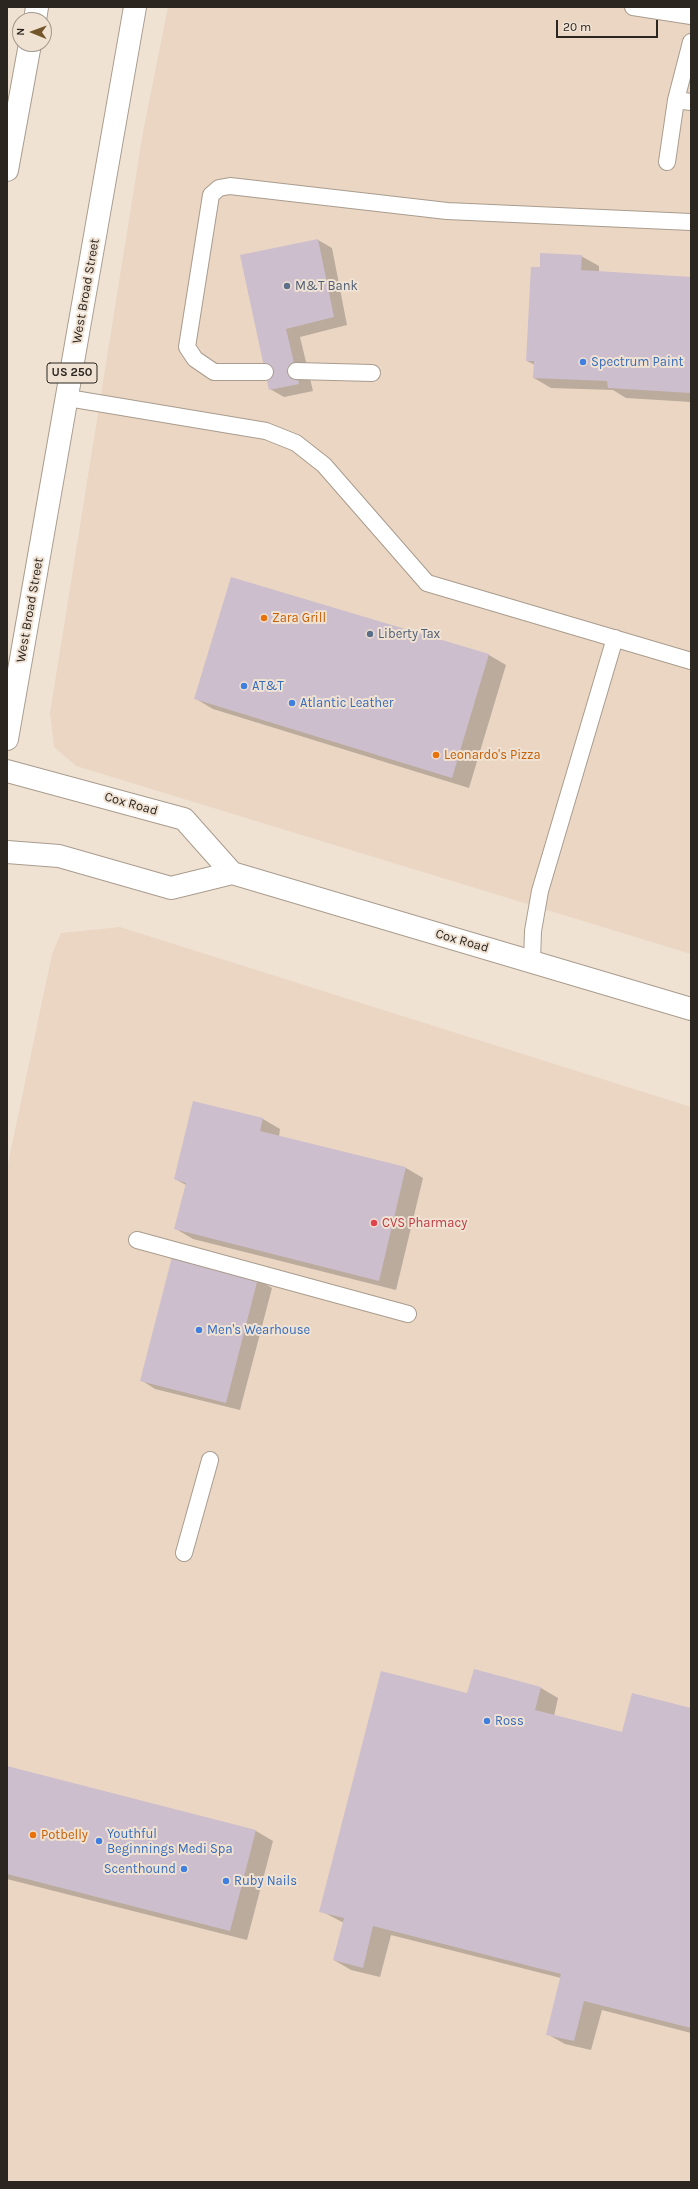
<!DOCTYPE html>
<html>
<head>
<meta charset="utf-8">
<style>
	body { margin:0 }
	#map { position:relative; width:698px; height:2189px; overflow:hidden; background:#f0e2d3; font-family:Karla,sans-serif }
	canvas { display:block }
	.frame { position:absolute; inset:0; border:8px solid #2b2620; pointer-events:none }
	.north { position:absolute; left:12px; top:12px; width:40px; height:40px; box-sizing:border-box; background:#f0e2d3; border:1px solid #a1978b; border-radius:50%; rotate:271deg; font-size:11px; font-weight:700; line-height:16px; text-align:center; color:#2b2620 }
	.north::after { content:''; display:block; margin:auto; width:14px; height:18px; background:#725629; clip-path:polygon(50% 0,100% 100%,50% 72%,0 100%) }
	.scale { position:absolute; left:556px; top:20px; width:102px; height:18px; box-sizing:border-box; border:2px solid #2b2620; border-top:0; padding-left:5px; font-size:12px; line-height:14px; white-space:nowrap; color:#2b2620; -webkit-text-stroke:3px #f0e2d3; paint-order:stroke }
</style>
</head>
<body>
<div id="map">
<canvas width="698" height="2189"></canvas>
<div class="frame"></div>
<div class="north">N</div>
<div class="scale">20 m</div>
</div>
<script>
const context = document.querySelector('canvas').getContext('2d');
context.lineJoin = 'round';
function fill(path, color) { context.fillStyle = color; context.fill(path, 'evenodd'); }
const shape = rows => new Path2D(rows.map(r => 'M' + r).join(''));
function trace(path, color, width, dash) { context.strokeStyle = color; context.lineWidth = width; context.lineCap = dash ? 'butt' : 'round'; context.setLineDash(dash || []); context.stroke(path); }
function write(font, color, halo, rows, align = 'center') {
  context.font = font + ' Karla,sans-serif'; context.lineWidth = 4; context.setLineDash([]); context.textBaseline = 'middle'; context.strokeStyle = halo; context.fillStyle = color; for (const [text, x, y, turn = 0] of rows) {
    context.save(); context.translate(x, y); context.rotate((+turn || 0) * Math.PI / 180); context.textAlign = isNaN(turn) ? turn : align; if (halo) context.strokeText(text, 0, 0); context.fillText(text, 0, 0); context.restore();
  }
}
fill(shape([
	[168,7,691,7,691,954,76,766,54,747,50,713,143,132],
	[120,927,691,1107,691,2182,7,2182,7,1168,52,954,61,933]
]), '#ead6c3');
fill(shape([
	[318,240,332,248,347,325,300,337,313,391,284,397,270,389,242,256],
	[581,256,599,266,599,272,691,278,691,402,626,398,613,390,551,388,534,378,535,365,527,361,541,268],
	[232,578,489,655,506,665,469,788,213,709,196,699],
	[194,1102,263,1119,280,1129,279,1137,406,1168,423,1178,396,1290,193,1239,176,1229,186,1185,175,1179],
	[257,1279,272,1288,240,1410,155,1389,141,1380],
	[475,1671,541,1688,558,1698,554,1716,623,1733,691,1709,691,2033,602,2010,591,2050,565,2044,547,2034,561,1978,391,1935,380,1977,351,1970,334,1960,344,1923,321,1911,468,1694],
	[7,1767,256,1831,273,1841,247,1940,7,1879]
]), '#0003');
fill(shape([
	[318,239,334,317,286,329,299,384,269,390,240,255],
	[540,253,582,255,581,270,691,277,691,393,608,388,607,381,533,378,534,361,526,361,531,267,540,267],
	[231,577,489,654,452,778,194,699],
	[193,1101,263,1118,260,1131,406,1167,379,1281,174,1229,186,1183,174,1179],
	[172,1257,258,1278,226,1403,140,1381],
	[474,1669,541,1687,535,1710,622,1732,632,1693,691,1708,691,2028,584,2001,574,2041,546,2035,561,1974,373,1926,363,1968,333,1960,344,1918,319,1912,381,1671,467,1693],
	[7,1766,256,1830,230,1931,7,1874]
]), '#cdbecd');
const lane = shape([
	[633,7,691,16],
	[691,42,676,100,691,102],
	[667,162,676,100],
	[296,371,372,373],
	[265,372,214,372,195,359,187,347,211,195,219,188,230,186,447,211,691,222],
	[68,398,266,431,296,443,324,465,427,583,691,661],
	[532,961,533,931,540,891,615,638],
	[137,1240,408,1314],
	[184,1553,210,1460]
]);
const secondary = shape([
	[7,771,184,819,232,873],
	[7,852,59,856,171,888,232,873,691,1009]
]);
const primary = shape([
	[35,20,37,7],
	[7,170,30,44],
	[7,739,135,7]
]);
trace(lane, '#a99c8e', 18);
trace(secondary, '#a99c8e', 24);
trace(primary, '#a99c8e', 24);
trace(lane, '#fff', 16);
trace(secondary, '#fff', 22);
trace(primary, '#fff', 22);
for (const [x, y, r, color] of [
	[287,286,4,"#5c6f8a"],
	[583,362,4,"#3f7fe0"],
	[264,618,4,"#e8710a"],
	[370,634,4,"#5c6f8a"],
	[244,686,4,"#3f7fe0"],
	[292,703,4,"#3f7fe0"],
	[436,755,4,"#e8710a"],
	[374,1223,4,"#e0444e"],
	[199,1330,4,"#3f7fe0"],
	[487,1721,4,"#3f7fe0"],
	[33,1835,4,"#e8710a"],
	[99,1841,4,"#3f7fe0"],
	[184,1869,4,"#3f7fe0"],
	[226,1881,4,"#3f7fe0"]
]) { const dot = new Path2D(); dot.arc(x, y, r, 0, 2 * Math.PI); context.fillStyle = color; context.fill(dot); trace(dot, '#f0e2d3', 1.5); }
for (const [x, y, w] of [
	[72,373,50]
]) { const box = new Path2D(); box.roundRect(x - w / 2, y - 10, w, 20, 3); context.fillStyle = '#f0e2d3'; context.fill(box); trace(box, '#2b2620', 1); }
write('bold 12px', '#2b2620', null, [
	["US 250",72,373]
]);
write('13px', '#4e5e75', '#f0e2d3', [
	["M&T Bank",295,286],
	["Liberty Tax",378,634]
], 'left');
write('13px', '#2b2620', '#f0e2d3', [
	["West Broad Street",86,291,-80],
	["West Broad Street",30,610,-80],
	["Cox Road",131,804,16],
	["Cox Road",462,941,16]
]);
write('13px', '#366cbe', '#f0e2d3', [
	["Spectrum Paint",591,362],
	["AT&T",252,686],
	["Atlantic Leather",300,703],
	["Men's Wearhouse",207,1330],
	["Ross",495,1721],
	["Youthful",107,1834],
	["Beginnings Medi Spa",107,1849],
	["Scenthound",176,1869,"right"],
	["Ruby Nails",234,1881]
], 'left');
write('13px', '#c56008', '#f0e2d3', [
	["Zara Grill",272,618],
	["Leonardo's Pizza",444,755],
	["Potbelly",41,1835]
], 'left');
write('13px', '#be3a42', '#f0e2d3', [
	["CVS Pharmacy",382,1223]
], 'left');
</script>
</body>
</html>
